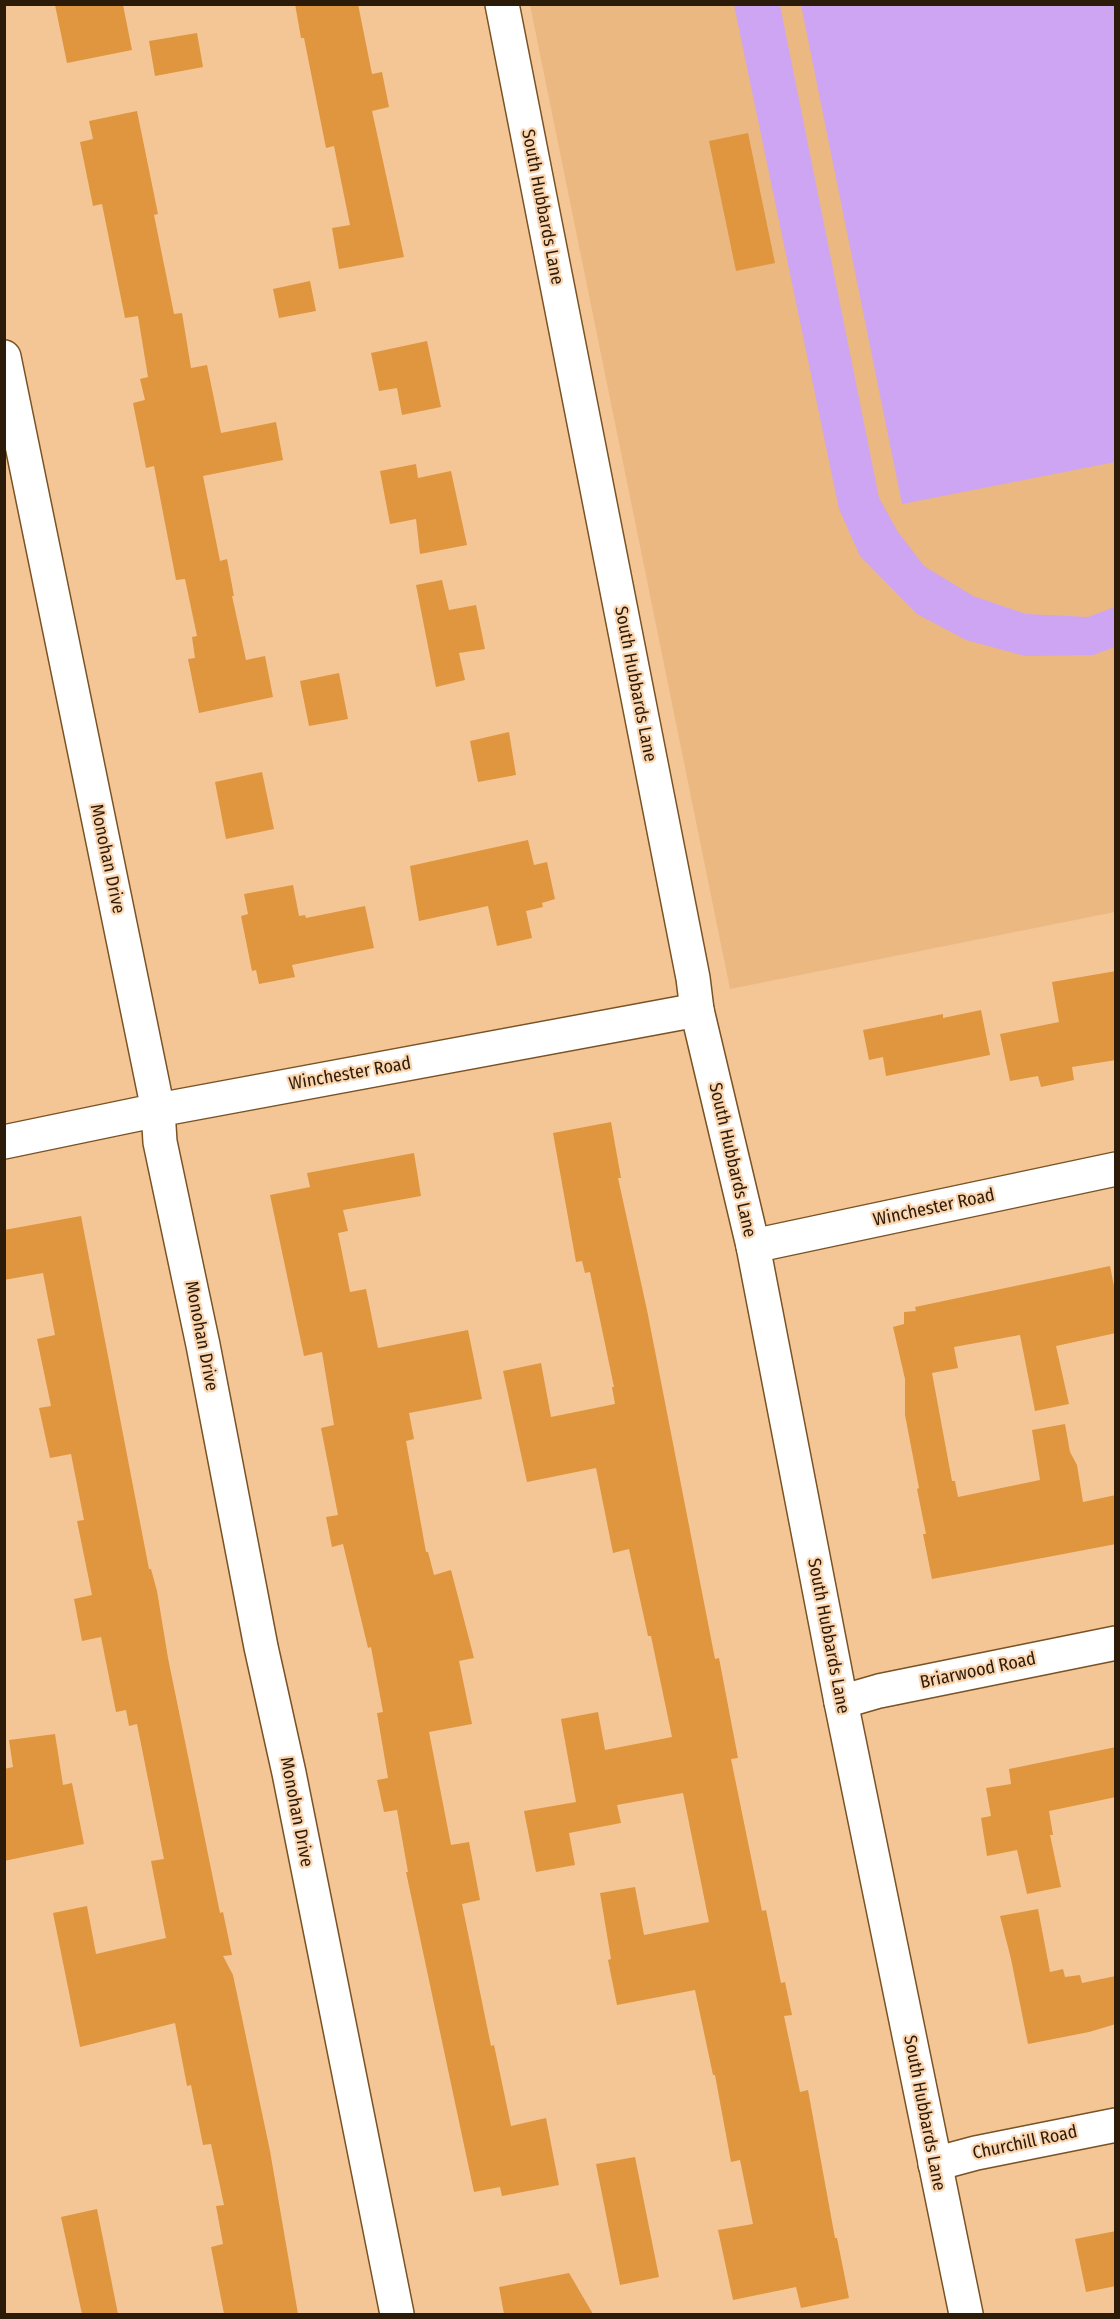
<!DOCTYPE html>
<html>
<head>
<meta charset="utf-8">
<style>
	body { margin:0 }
	#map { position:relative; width:1120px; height:2319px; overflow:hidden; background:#f4c696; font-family:"Fira Sans Condensed",sans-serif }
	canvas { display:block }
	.frame { position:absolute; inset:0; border:6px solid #2b1b08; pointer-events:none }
</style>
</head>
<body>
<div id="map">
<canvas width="1120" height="2319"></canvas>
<div class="frame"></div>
</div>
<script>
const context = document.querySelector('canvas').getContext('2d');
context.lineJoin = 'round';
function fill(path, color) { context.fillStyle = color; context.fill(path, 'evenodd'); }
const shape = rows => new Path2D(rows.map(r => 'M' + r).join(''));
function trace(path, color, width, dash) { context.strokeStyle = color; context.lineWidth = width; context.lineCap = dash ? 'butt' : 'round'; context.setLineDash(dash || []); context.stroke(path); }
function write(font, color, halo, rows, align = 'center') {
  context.font = font + ' "Fira Sans Condensed",sans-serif'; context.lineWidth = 4.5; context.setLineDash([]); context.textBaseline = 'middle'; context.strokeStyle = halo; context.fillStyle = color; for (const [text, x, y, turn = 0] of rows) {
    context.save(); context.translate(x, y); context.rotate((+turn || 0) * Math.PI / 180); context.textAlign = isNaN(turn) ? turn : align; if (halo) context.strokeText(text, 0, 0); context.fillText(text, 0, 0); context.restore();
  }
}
fill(shape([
	[530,5,1115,5,1115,912,730,989]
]), '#ebb882');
fill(shape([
	[734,5,780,5,879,498,898,532,924,566,973,596,1026,614,1088,617,1115,607,1115,647,1093,655,1025,656,966,640,917,614,860,556,839,509],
	[801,5,1115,5,1115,462,902,504]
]), '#cda5f2');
fill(shape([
	[295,4,358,4,372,74,382,72,389,107,372,111,404,257,339,269,332,228,350,225,334,146,326,148,304,38,301,38],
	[55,5,123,5,132,50,67,63],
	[197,33,203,67,155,76,149,41],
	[137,111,158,214,154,215,174,314,182,313,191,368,207,365,221,433,276,422,283,460,203,476,220,561,227,559,234,596,232,596,246,660,265,656,273,697,199,713,188,659,195,658,192,637,197,636,185,579,176,580,154,466,146,468,133,403,145,400,140,379,148,377,138,316,125,318,102,204,93,206,80,142,93,139,89,121],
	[748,133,775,263,736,271,709,141],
	[310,281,316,311,279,318,273,289],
	[427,341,441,407,402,415,397,388,379,391,371,353],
	[416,464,418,478,451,471,467,545,420,554,416,519,390,524,380,471],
	[442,580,449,610,476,605,485,649,459,653,465,680,436,687,416,585],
	[339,673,348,719,309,726,300,681],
	[509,732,516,775,478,782,470,741],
	[262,772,274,829,226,839,215,782],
	[528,840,534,865,547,862,555,899,542,903,543,907,526,911,532,938,497,946,488,906,419,921,410,866],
	[293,885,299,916,305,915,306,918,365,906,374,948,292,965,295,977,259,984,256,970,252,971,241,916,248,914,244,894],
	[1116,971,1116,1060,1072,1067,1074,1080,1041,1087,1038,1076,1010,1081,1000,1034,1059,1022,1052,982],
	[981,1010,990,1055,886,1076,883,1057,869,1060,863,1030,943,1014,943,1018],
	[611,1122,621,1178,618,1178,647,1310,715,1659,719,1658,738,1758,731,1759,762,1911,766,1910,781,1983,785,1982,792,2015,784,2016,800,2092,808,2090,835,2238,837,2238,849,2298,801,2308,796,2287,733,2300,718,2230,753,2224,740,2160,731,2162,715,2075,713,2075,695,1990,617,2005,608,1960,611,1959,600,1893,635,1887,644,1935,709,1922,683,1793,617,1805,621,1823,569,1833,575,1865,536,1872,524,1811,576,1802,561,1719,598,1712,605,1750,672,1737,651,1636,648,1636,629,1549,613,1553,596,1468,527,1482,503,1371,541,1363,551,1417,615,1404,612,1387,614,1387,590,1272,585,1273,582,1261,576,1262,553,1133],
	[414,1153,421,1196,343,1210,348,1231,338,1233,350,1292,366,1289,378,1348,468,1330,482,1399,409,1413,414,1439,406,1441,426,1552,428,1552,434,1575,451,1570,474,1658,459,1661,472,1724,429,1732,451,1845,469,1842,480,1900,462,1904,491,2046,494,2045,511,2126,546,2118,559,2185,502,2196,500,2187,474,2192,406,1872,408,1872,397,1810,384,1812,377,1780,388,1778,377,1713,383,1712,371,1647,368,1648,343,1544,332,1547,326,1517,338,1515,321,1428,334,1425,322,1352,304,1356,270,1195,310,1187,307,1173],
	[81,1216,149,1569,151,1569,157,1591,168,1658,220,1913,223,1912,232,1955,223,1956,233,1975,270,2151,298,2314,224,2314,211,2247,223,2244,216,2206,224,2205,211,2144,203,2145,191,2085,187,2086,175,2023,80,2047,53,1913,87,1906,96,1954,166,1938,151,1861,164,1859,137,1724,129,1726,126,1710,116,1712,101,1637,82,1641,74,1599,92,1595,77,1521,84,1520,71,1454,50,1458,39,1408,51,1406,37,1339,55,1335,43,1273,4,1280,4,1230],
	[1110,1266,1116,1296,1116,1333,1056,1346,1069,1404,1035,1411,1020,1335,954,1347,958,1368,932,1373,952,1481,955,1481,958,1497,1040,1480,1032,1430,1065,1424,1070,1452,1077,1465,1083,1502,1116,1495,1116,1544,932,1579,923,1534,926,1534,917,1489,919,1488,905,1415,905,1379,893,1327,904,1324,904,1312,916,1311,915,1307],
	[55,1734,63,1785,72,1783,84,1844,4,1861,4,1769,13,1767,9,1740],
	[1116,1747,1116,1797,1049,1811,1053,1835,1050,1835,1061,1887,1027,1894,1017,1850,987,1856,981,1818,991,1816,986,1788,1011,1784,1009,1769],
	[1038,1909,1050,1972,1063,1969,1065,1977,1080,1975,1082,1983,1116,1976,1116,2024,1089,2032,1028,2044,1011,1959,1000,1916],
	[635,2157,659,2277,620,2285,596,2164],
	[97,2209,118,2314,82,2314,61,2217],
	[1116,2231,1116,2286,1086,2292,1075,2239],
	[569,2273,593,2314,504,2314,499,2287]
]), '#df963e');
const minor = shape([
	[4,357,158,1110,160,1142,203,1345,261,1647,289,1773,397,2314],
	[4,1142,158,1110,697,1010],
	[753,1246,1116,1169],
	[841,1702,879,1691,1116,1643],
	[935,2164,976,2153,1116,2125]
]);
const tertiary = shape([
	[502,4,693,978,697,1010,753,1246,841,1702,966,2314]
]);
trace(minor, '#7a5325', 36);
trace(tertiary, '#7a5325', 36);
trace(minor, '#fff', 33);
trace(tertiary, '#fff', 33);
write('18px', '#2b1b08', '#fad5af', [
	["South Hubbards Lane",542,207,79],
	["South Hubbards Lane",635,684,79],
	["Monohan Drive",107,859,78],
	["Winchester Road",350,1074,-10],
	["South Hubbards Lane",732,1160,77],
	["Winchester Road",934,1208,-12],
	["Monohan Drive",201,1336,79],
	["South Hubbards Lane",828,1636,79],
	["Briarwood Road",978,1671,-12],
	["Monohan Drive",296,1812,79],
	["South Hubbards Lane",924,2113,79],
	["Churchill Road",1025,2143,-12]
]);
</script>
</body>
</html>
